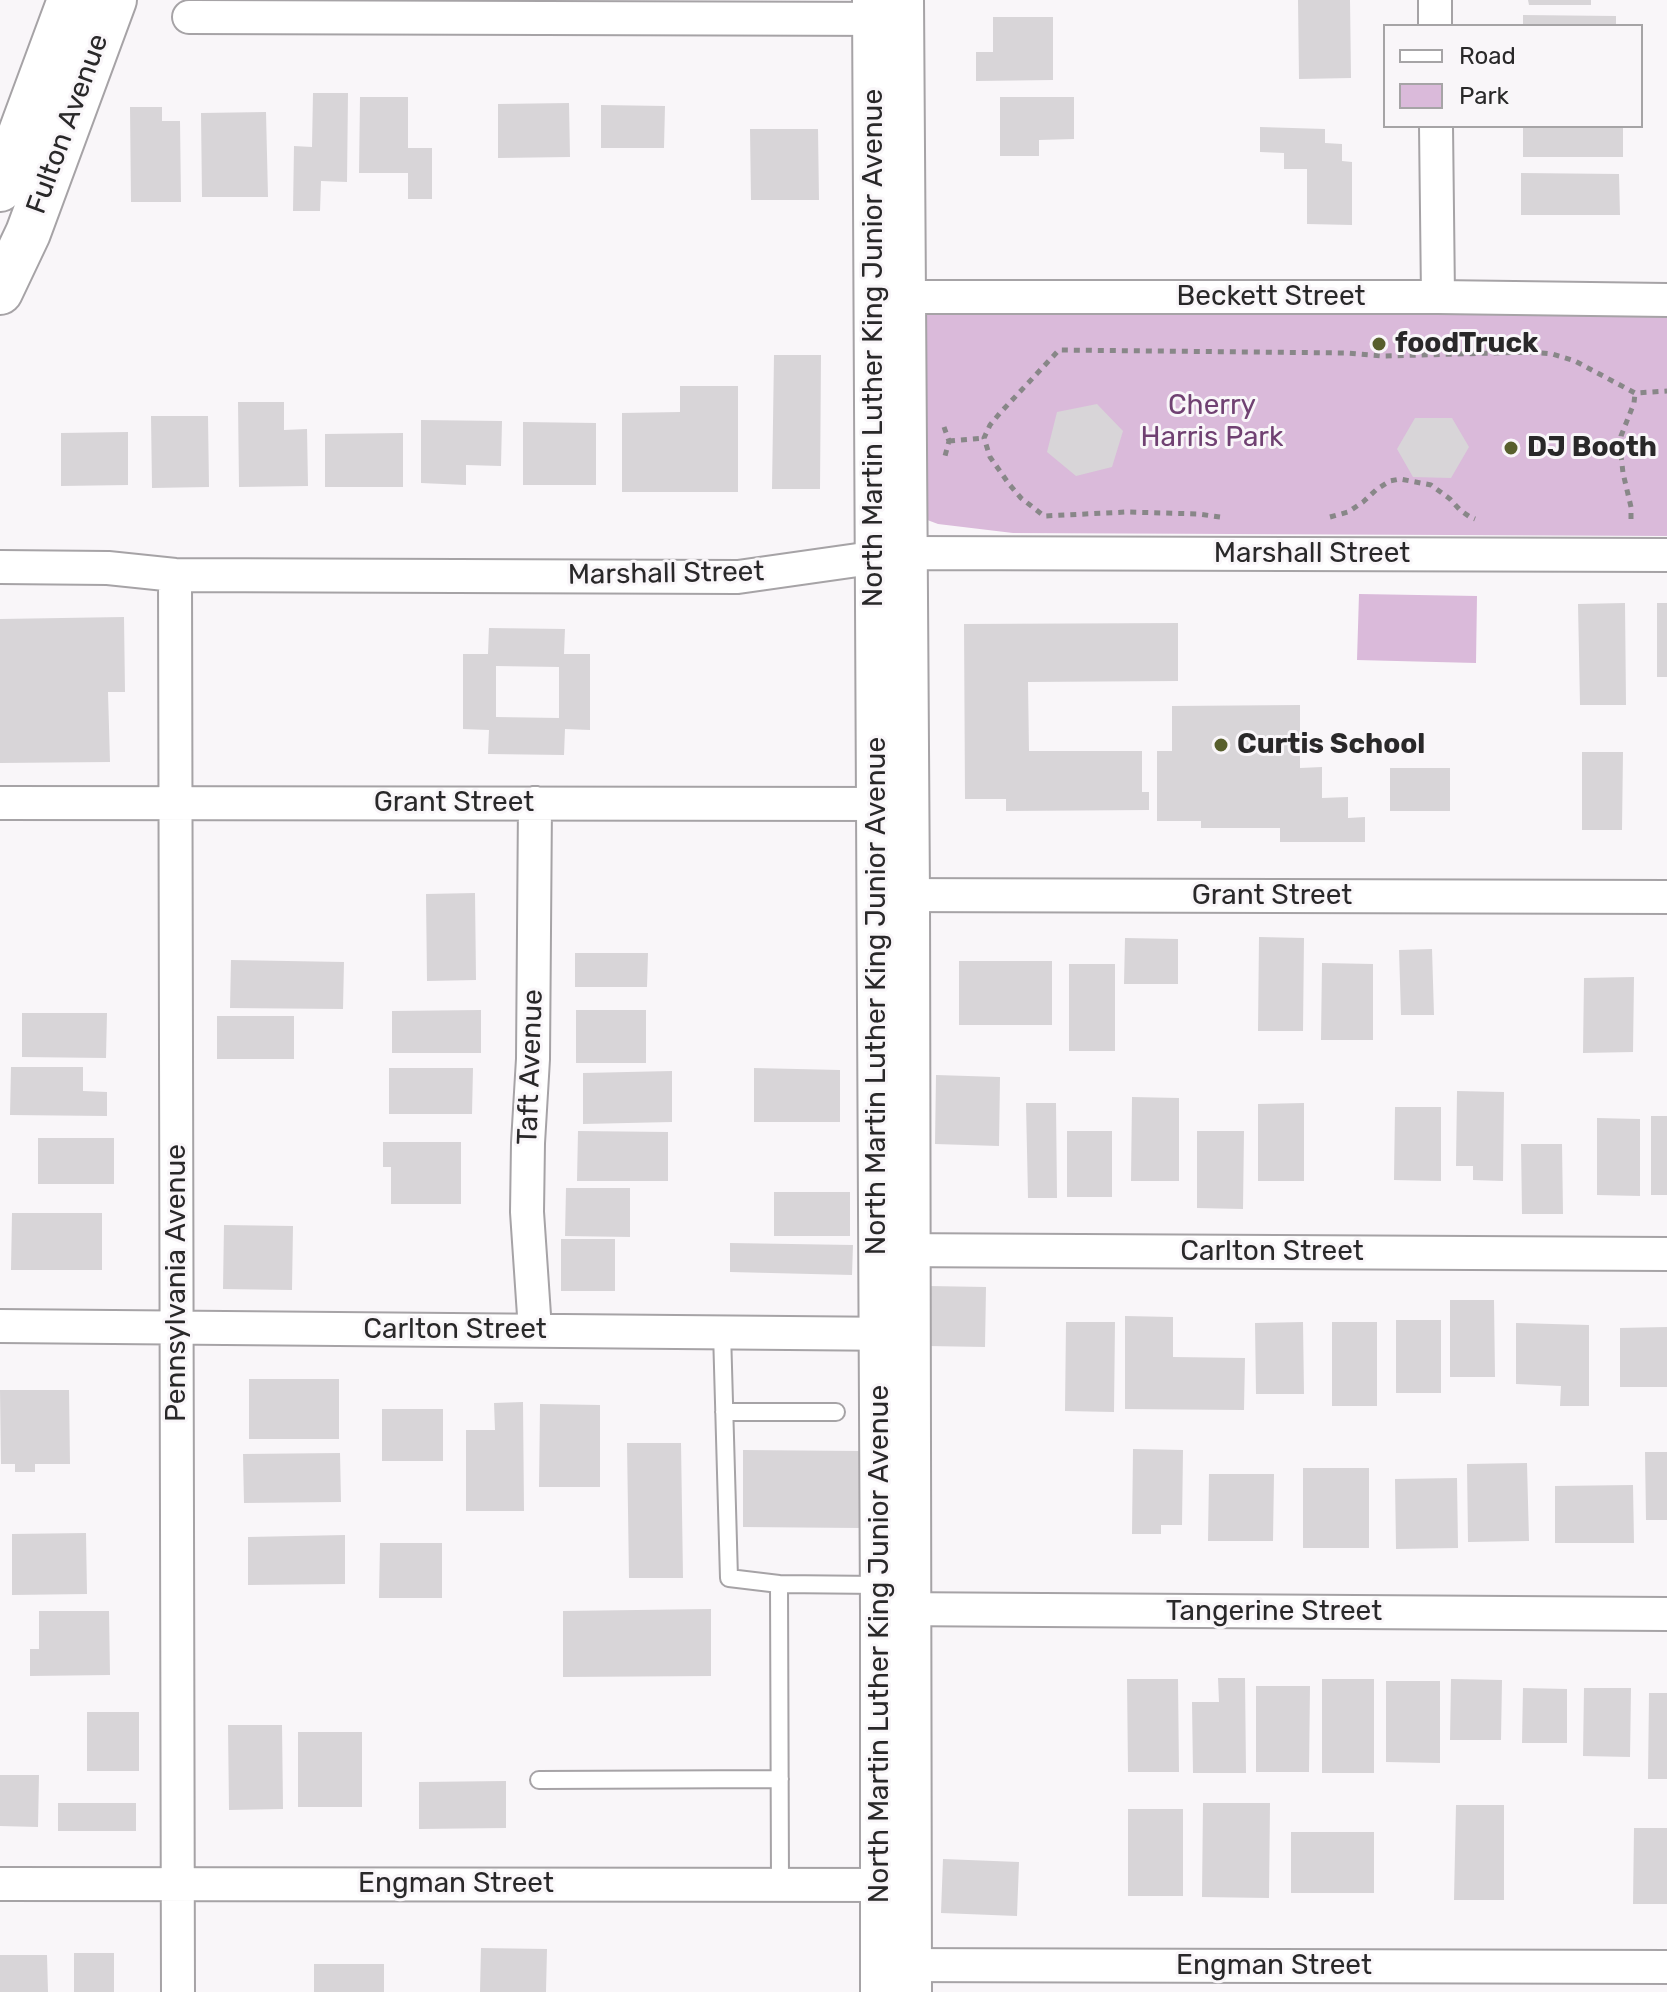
<!DOCTYPE html>
<html>
<head>
<meta charset="utf-8">
<style>
	body { margin:0 }
	#map { position:relative; width:1667px; height:1992px; overflow:hidden; background:#f9f6f9; font-family:Rubik,sans-serif }
	canvas { display:block }
	.legend { position:absolute; left:1383px; top:24px; width:260px; height:104px; box-sizing:border-box; background:#f9f6f9; border:2px solid #a6a4a6; margin:0; padding:10px 14px; list-style:none; font-size:24px; color:#292829 }
	.legend li { display:flex; align-items:center; gap:16px; height:40px }
	.legend b { width:40px; border:2px solid #a6a4a6 }
</style>
</head>
<body>
<div id="map">
<canvas width="1667" height="1992"></canvas>
<ul class="legend">
<li><b style="height:10px;background:#fff"></b>Road</li>
<li><b style="height:22px;background:#dabada"></b>Park</li>
</ul>
</div>
<script>
const context = document.querySelector('canvas').getContext('2d');
context.lineJoin = 'round';
function fill(path, color) { context.fillStyle = color; context.fill(path, 'evenodd'); }
const shape = rows => new Path2D(rows.map(r => 'M' + r).join(''));
function trace(path, color, width, dash) { context.strokeStyle = color; context.lineWidth = width; context.lineCap = dash ? 'butt' : 'round'; context.setLineDash(dash || []); context.stroke(path); }
function write(font, color, halo, rows, align = 'center') {
  context.font = font + ' Rubik,sans-serif'; context.lineWidth = 6; context.setLineDash([]); context.textBaseline = 'middle'; context.strokeStyle = halo; context.fillStyle = color; for (const [text, x, y, turn = 0] of rows) {
    context.save(); context.translate(x, y); context.rotate((+turn || 0) * Math.PI / 180); context.textAlign = isNaN(turn) ? turn : align; if (halo) context.strokeText(text, 0, 0); context.fillText(text, 0, 0); context.restore();
  }
}
fill(shape([
	[1210,309,1667,315,1667,536,1013,533,938,524,922,518,919,315,928,311],
	[1359,594,1477,596,1476,663,1357,660]
]), '#dabada');
fill(shape([
	[1298,0,1350,0,1351,78,1299,79],
	[1528,0,1591,0,1591,5,1529,5],
	[1523,15,1616,16,1616,26,1523,26],
	[993,17,1053,17,1053,80,976,81,976,52,993,52],
	[313,93,348,93,347,182,321,181,320,211,293,211,294,146,312,147],
	[360,97,408,97,408,148,432,148,432,199,408,199,408,173,359,173],
	[1000,97,1074,97,1074,139,1039,140,1039,156,1000,156],
	[569,103,570,157,498,158,498,104],
	[601,105,665,106,664,148,601,148],
	[130,107,162,107,162,121,180,121,181,202,131,202],
	[266,112,268,197,202,197,201,113],
	[1523,126,1623,126,1623,157,1523,157],
	[1260,127,1325,129,1325,143,1342,144,1342,161,1352,162,1352,225,1307,224,1307,169,1284,169,1284,153,1260,152],
	[750,129,818,129,819,200,751,200],
	[1521,173,1619,174,1620,215,1521,215],
	[774,355,821,355,820,489,772,489],
	[680,386,738,386,738,492,622,492,622,413,680,412],
	[238,402,284,402,284,430,307,429,308,486,239,487],
	[1097,404,1123,431,1112,467,1076,476,1047,452,1057,412],
	[151,416,208,416,209,487,152,488],
	[1415,418,1452,418,1469,447,1451,478,1413,477,1397,449],
	[421,420,502,421,501,466,466,465,466,485,421,483],
	[523,422,596,423,596,485,523,485],
	[128,432,128,485,61,486,61,433],
	[403,433,403,487,325,487,325,434],
	[1625,603,1626,705,1580,705,1578,604],
	[1657,603,1667,603,1667,677,1657,677],
	[124,617,125,692,108,692,110,762,0,763,0,619],
	[1178,623,1178,681,1028,682,1029,751,1142,751,1142,792,1149,792,1149,810,1006,811,1006,799,965,799,964,624],
	[489,628,565,629,564,654,590,654,590,730,565,729,564,755,488,754,489,730,463,729,463,654,488,654],
	[496,666,559,667,559,718,496,717],
	[1300,705,1300,768,1322,767,1322,798,1348,797,1348,818,1365,817,1365,842,1280,842,1280,828,1201,828,1201,821,1157,821,1157,751,1172,751,1172,706],
	[1582,752,1623,752,1622,830,1582,830],
	[1390,768,1450,768,1450,811,1390,811],
	[475,893,476,980,427,981,426,894],
	[1259,937,1304,938,1303,1031,1258,1031],
	[1125,938,1178,939,1178,984,1124,984],
	[1432,949,1434,1015,1401,1015,1399,950],
	[575,953,648,953,647,987,575,987],
	[231,960,344,962,343,1009,230,1008],
	[959,961,1052,961,1052,1025,959,1025],
	[1322,963,1373,964,1373,1040,1321,1040],
	[1069,964,1115,964,1115,1051,1069,1051],
	[1634,977,1633,1052,1583,1053,1584,978],
	[481,1010,481,1053,392,1053,392,1011],
	[576,1010,646,1010,646,1063,576,1063],
	[22,1013,107,1013,106,1058,22,1057],
	[217,1016,294,1016,294,1059,217,1059],
	[11,1067,83,1067,83,1091,107,1092,107,1116,10,1115],
	[389,1068,473,1068,472,1114,389,1114],
	[754,1068,840,1070,840,1122,754,1122],
	[672,1071,672,1122,583,1124,583,1073],
	[936,1075,1000,1077,999,1146,935,1144],
	[1457,1091,1504,1092,1503,1181,1473,1180,1473,1166,1456,1166],
	[1132,1097,1179,1098,1179,1181,1131,1181],
	[1026,1103,1056,1103,1057,1198,1028,1198],
	[1304,1103,1304,1181,1258,1181,1258,1104],
	[1395,1107,1441,1107,1441,1181,1394,1180],
	[1651,1116,1667,1116,1667,1195,1651,1195],
	[1597,1118,1640,1119,1640,1196,1597,1195],
	[578,1131,668,1132,668,1181,577,1181],
	[1067,1131,1112,1131,1112,1197,1067,1197],
	[1197,1131,1244,1131,1243,1209,1197,1208],
	[38,1138,114,1138,114,1184,38,1184],
	[383,1142,461,1142,461,1204,391,1204,391,1167,383,1167],
	[1521,1144,1562,1144,1563,1214,1522,1214],
	[566,1188,630,1188,630,1237,565,1236],
	[774,1192,850,1192,850,1236,774,1236],
	[12,1213,102,1213,102,1270,11,1270],
	[224,1225,293,1226,292,1290,223,1289],
	[561,1239,615,1239,615,1291,561,1291],
	[730,1243,853,1245,852,1275,730,1272],
	[929,1286,986,1287,985,1347,928,1346],
	[1450,1300,1494,1300,1495,1377,1450,1377],
	[1125,1316,1173,1317,1173,1357,1245,1358,1244,1410,1125,1409],
	[1396,1320,1441,1320,1441,1393,1396,1393],
	[1066,1322,1115,1322,1114,1412,1065,1411],
	[1303,1322,1304,1394,1256,1394,1255,1323],
	[1332,1322,1377,1322,1377,1406,1332,1406],
	[1516,1323,1589,1325,1589,1406,1560,1406,1561,1386,1516,1384],
	[1667,1327,1667,1387,1620,1387,1620,1328],
	[249,1379,339,1379,339,1439,249,1439],
	[0,1390,69,1390,70,1464,35,1464,35,1472,15,1472,15,1464,1,1464],
	[523,1402,524,1511,466,1511,466,1430,495,1430,494,1403],
	[540,1404,600,1405,600,1487,539,1487],
	[382,1409,443,1409,443,1461,382,1461],
	[627,1443,681,1443,683,1578,629,1578],
	[1133,1449,1183,1450,1182,1525,1161,1525,1161,1534,1132,1534],
	[743,1450,859,1451,859,1528,743,1527],
	[1645,1452,1667,1452,1667,1520,1646,1520],
	[340,1453,341,1502,244,1503,243,1454],
	[1527,1463,1529,1541,1468,1542,1467,1464],
	[1303,1468,1369,1468,1369,1548,1303,1548],
	[1209,1474,1274,1474,1273,1541,1208,1541],
	[1457,1478,1458,1548,1396,1549,1395,1479],
	[1633,1485,1634,1543,1555,1543,1555,1486],
	[86,1533,87,1594,12,1595,12,1534],
	[345,1535,345,1584,248,1585,248,1537],
	[380,1543,442,1543,442,1598,379,1598],
	[711,1609,711,1676,563,1677,563,1611],
	[39,1611,109,1611,110,1675,30,1676,30,1649,39,1649],
	[1218,1678,1245,1678,1246,1773,1193,1773,1192,1702,1219,1702],
	[1127,1679,1178,1679,1179,1772,1128,1772],
	[1322,1679,1374,1679,1374,1773,1322,1773],
	[1451,1679,1502,1680,1501,1740,1450,1740],
	[1386,1681,1440,1681,1440,1763,1386,1762],
	[1256,1686,1310,1686,1309,1772,1256,1772],
	[1523,1688,1567,1689,1567,1743,1522,1743],
	[1584,1688,1631,1688,1630,1757,1583,1756],
	[1649,1693,1667,1693,1667,1779,1648,1779],
	[87,1712,139,1712,139,1771,87,1771],
	[228,1725,282,1725,283,1809,229,1810],
	[298,1732,362,1732,362,1807,298,1807],
	[0,1775,39,1775,38,1827,0,1826],
	[506,1781,506,1828,419,1829,419,1782],
	[58,1803,136,1803,136,1831,58,1831],
	[1203,1803,1270,1803,1269,1898,1202,1897],
	[1456,1805,1504,1805,1504,1900,1454,1900],
	[1128,1809,1183,1809,1183,1896,1128,1896],
	[1634,1828,1667,1828,1667,1904,1633,1904],
	[1291,1832,1374,1832,1374,1893,1291,1893],
	[943,1859,1019,1862,1017,1916,941,1913],
	[481,1948,547,1949,546,1992,480,1992],
	[74,1953,114,1953,114,1992,74,1992],
	[0,1955,47,1955,48,1992,0,1992],
	[314,1964,384,1964,384,1992,314,1992]
]), '#d8d5d8');
const service = shape([
	[722,1332,729,1578,779,1584],
	[724,1412,836,1412],
	[539,1780,780,1779],
	[780,1885,779,1584,880,1585]
]);
const minor = shape([
	[1435,0,1435,26],
	[189,17,898,19],
	[1436,126,1438,297],
	[882,297,1438,297,1667,300],
	[0,567,108,568,175,575,738,577,907,553,1667,555],
	[175,575,178,1992],
	[0,803,901,804],
	[535,803,533,1059,528,1143,527,1212,535,1330],
	[884,895,1667,897],
	[885,1250,1667,1254],
	[0,1326,901,1334],
	[888,1609,1667,1614],
	[0,1884,905,1885],
	[888,1965,1667,1967]
]);
const tertiary = shape([
	[873,0,881,1609,881,1992],
	[903,0,909,895,911,1992]
]);
const secondary = shape([
	[0,189,70,0],
	[0,292,28,233,114,0]
]);
trace(service, '#a6a3a6', 20);
trace(minor, '#a6a3a6', 36);
trace(tertiary, '#a6a3a6', 44);
trace(secondary, '#a6a3a6', 48);
trace(shape([
	[944,427,949,441,945,456],
	[949,441,984,438],
	[1220,517,1198,514,1126,512,1044,516,1021,498,1009,484,990,457,984,438,990,425,1000,413,1059,350,1348,353,1384,356,1532,352,1552,354,1575,361,1635,393,1667,391],
	[1330,517,1348,512,1363,502,1377,489,1390,481,1400,479,1431,485,1450,499,1460,510,1470,517,1475,519],
	[1631,519,1631,507,1623,473,1620,446,1621,436,1634,403,1635,393]
]), '#888788', 5, [6, 6]);
trace(service, '#fff', 16);
trace(minor, '#fff', 32);
trace(tertiary, '#fff', 40);
trace(secondary, '#fff', 44);
for (const [x, y, r, color] of [
	[1379,344,8,"#585f2d"],
	[1511,448,8,"#585f2d"],
	[1221,745,8,"#585f2d"]
]) { const dot = new Path2D(); dot.arc(x, y, r, 0, 2 * Math.PI); context.fillStyle = color; context.fill(dot); trace(dot, '#f9f6f9', 3); }
write('28px', '#292829', '#f9f6f9', [
	["Fulton Avenue",68,124,-70],
	["Beckett Street",1271,297],
	["North Martin Luther King Junior Avenue",874,348,-90],
	["Marshall Street",1312,554],
	["Marshall Street",666,574,-1],
	["Grant Street",454,803],
	["Grant Street",1272,896],
	["North Martin Luther King Junior Avenue",877,996,-90],
	["Taft Avenue",531,1067,-88],
	["Carlton Street",1272,1252],
	["Pennsylvania Avenue",177,1283,-90],
	["Carlton Street",455,1330],
	["Tangerine Street",1274,1612],
	["North Martin Luther King Junior Avenue",880,1644,-90],
	["Engman Street",456,1884],
	["Engman Street",1274,1966]
]);
write('bold 28px', '#292829', '#f9f6f9', [
	["foodTruck",1395,344],
	["DJ Booth",1527,448],
	["Curtis School",1237,745]
], 'left');
write('28px', '#704172', '#f9f6f9', [
	["Cherry",1212,406],
	["Harris Park",1212,438]
]);
</script>
</body>
</html>
